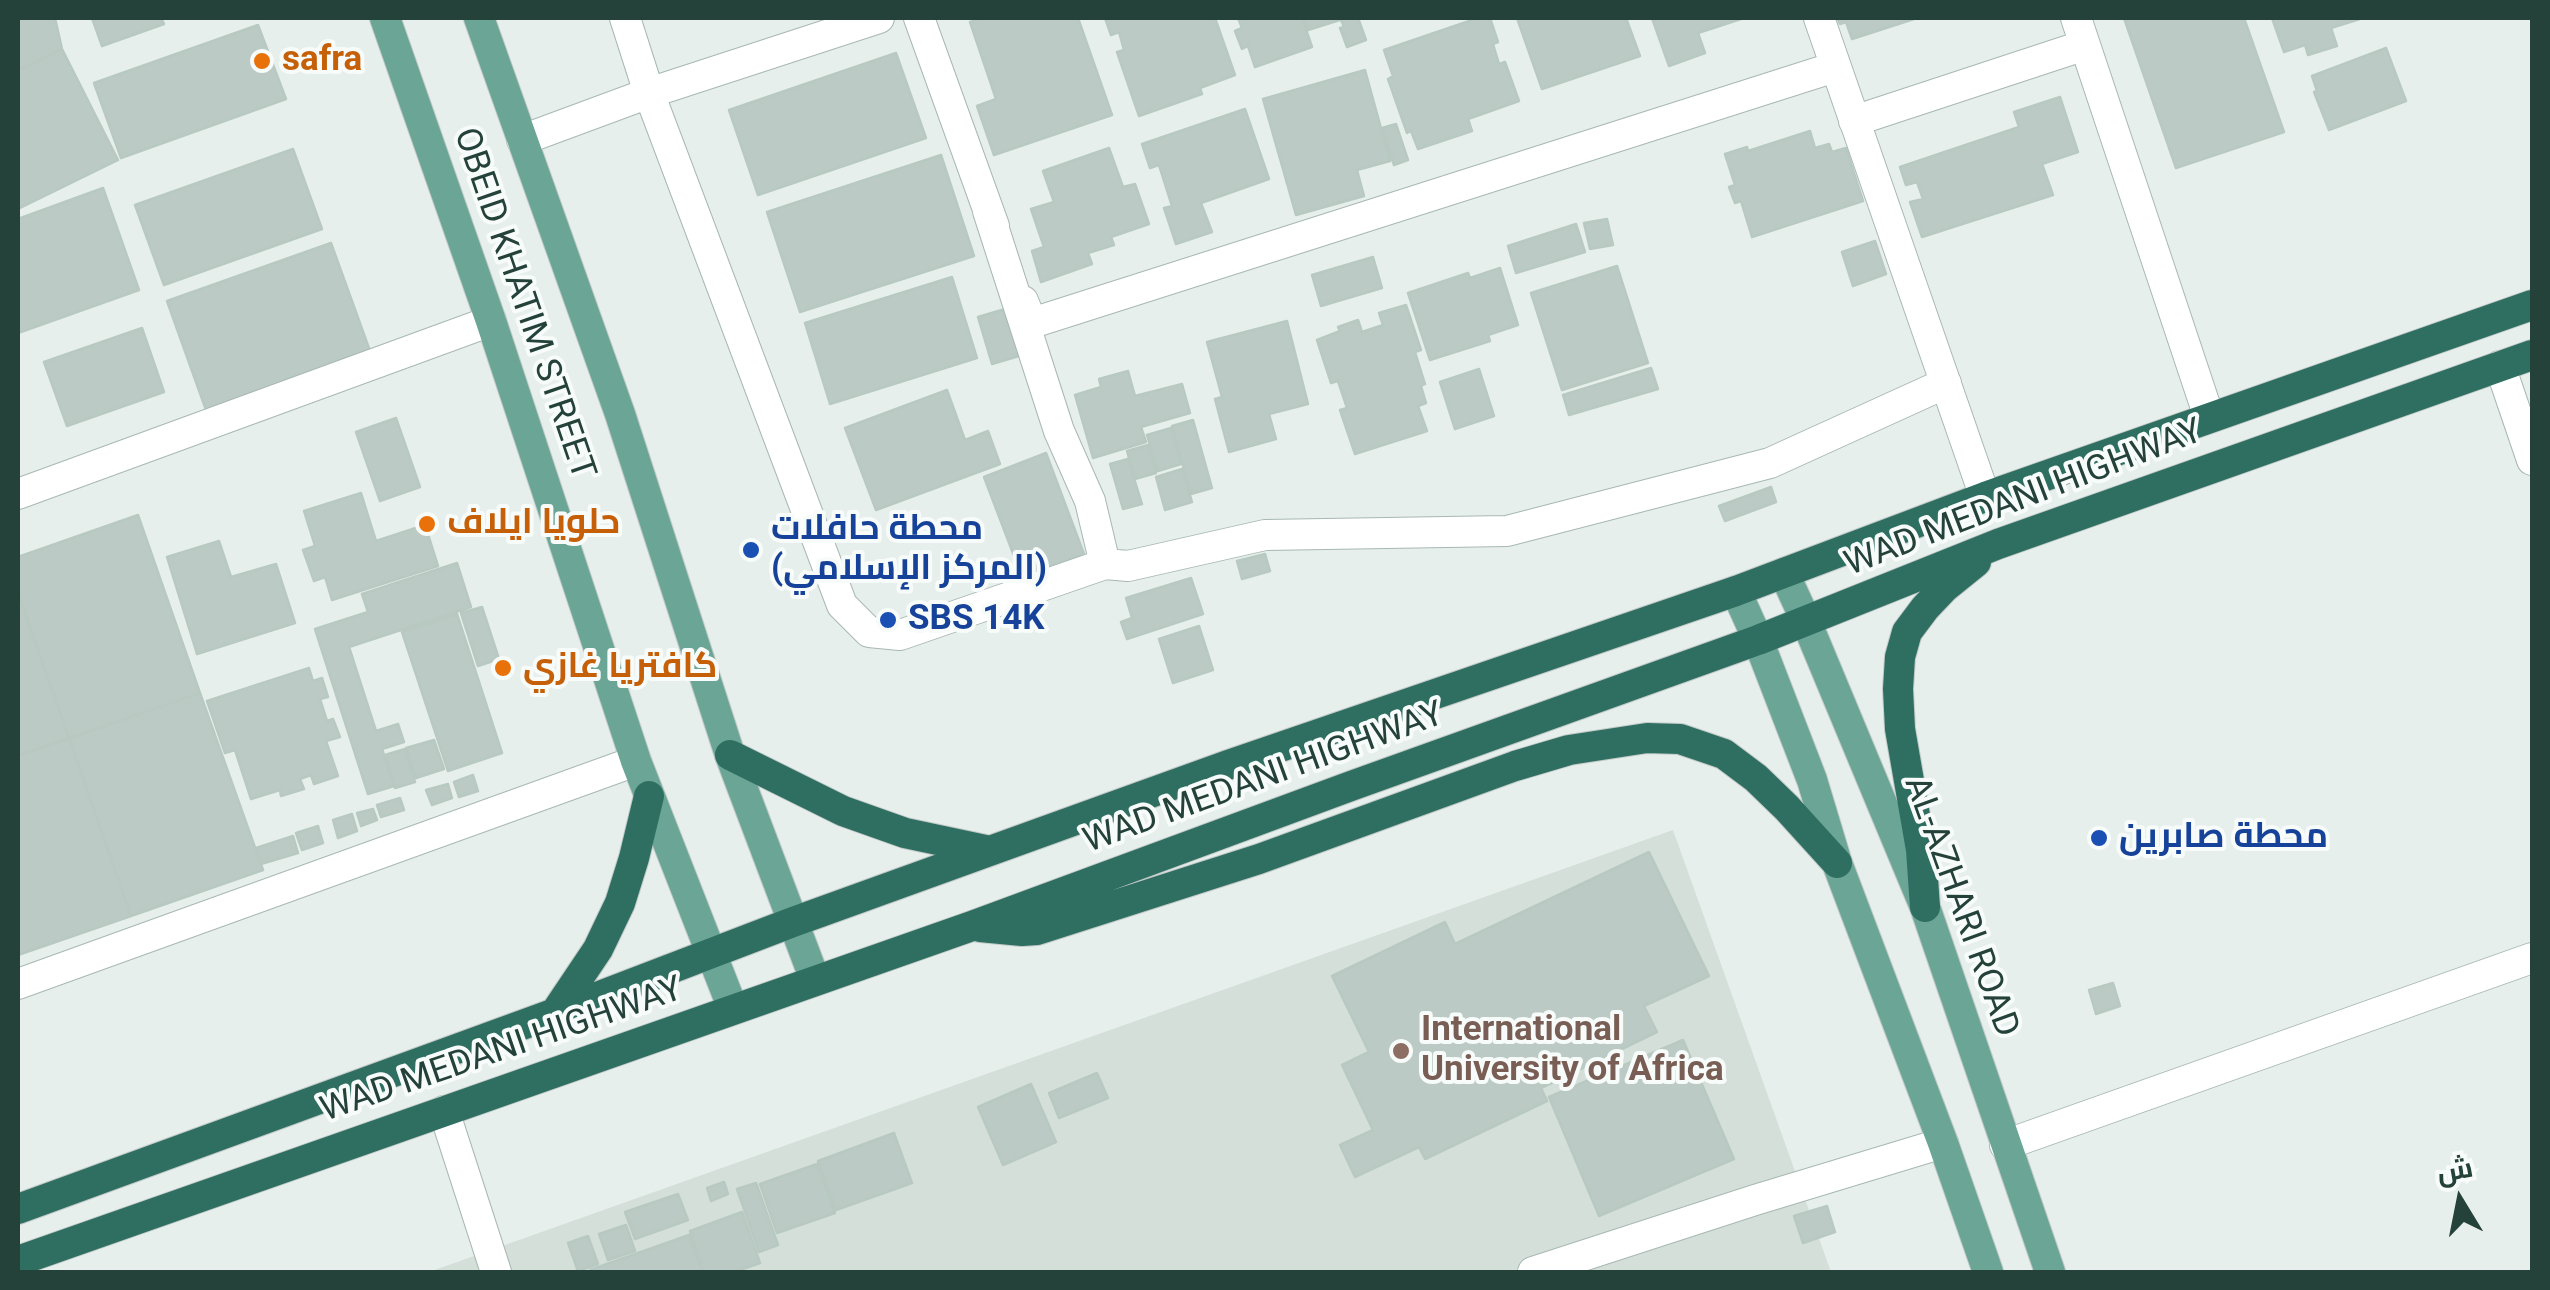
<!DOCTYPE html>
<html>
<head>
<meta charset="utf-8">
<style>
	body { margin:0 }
	#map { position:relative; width:2550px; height:1290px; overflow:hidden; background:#e6efeb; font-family:Roboto,Cairo,sans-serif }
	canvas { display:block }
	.frame { position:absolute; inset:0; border:20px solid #24423a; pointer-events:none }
	.north { position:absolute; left:2410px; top:1150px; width:100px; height:100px; -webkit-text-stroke:8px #f7fbf9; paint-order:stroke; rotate:350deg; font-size:28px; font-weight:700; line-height:40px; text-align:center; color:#24423a }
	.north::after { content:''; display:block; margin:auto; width:35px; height:45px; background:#24423a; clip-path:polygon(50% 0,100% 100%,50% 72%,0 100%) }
</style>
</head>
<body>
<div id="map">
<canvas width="2550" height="1290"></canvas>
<div class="frame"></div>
<div class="north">ش</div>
</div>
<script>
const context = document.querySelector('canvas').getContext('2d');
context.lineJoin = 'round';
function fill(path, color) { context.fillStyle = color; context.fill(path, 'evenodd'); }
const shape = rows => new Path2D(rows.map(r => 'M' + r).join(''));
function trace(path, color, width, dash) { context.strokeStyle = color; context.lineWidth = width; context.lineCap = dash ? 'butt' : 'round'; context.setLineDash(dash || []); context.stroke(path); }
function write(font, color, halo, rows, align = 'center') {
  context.font = font + ' Roboto,Cairo,sans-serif'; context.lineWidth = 8; context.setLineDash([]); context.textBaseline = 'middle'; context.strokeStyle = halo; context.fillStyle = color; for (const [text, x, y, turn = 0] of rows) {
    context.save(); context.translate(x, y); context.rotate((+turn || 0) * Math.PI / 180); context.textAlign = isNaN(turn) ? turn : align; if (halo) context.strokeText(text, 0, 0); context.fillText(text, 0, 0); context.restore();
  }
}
fill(shape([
	[1673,830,1831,1272,429,1272]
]), '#d4dfda');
const building = shape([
	[18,18,55,18,62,49,18,71,18,18],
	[92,18,161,18,164,24,102,46,92,18],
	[983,18,1078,18,1112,115,994,155,977,106,996,99,970,22,983,18],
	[1105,18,1215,18,1235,75,1200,88,1202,94,1139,116,1117,52,1124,50,1119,32,1111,35,1105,18],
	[1238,18,1302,18,1312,47,1255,67,1248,46,1242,49,1235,31,1242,28,1238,18],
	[1304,18,1346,18,1308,30,1304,18],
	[1348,18,1358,18,1366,40,1347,47,1340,28,1344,27,1341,20,1348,18],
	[1478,18,1490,18,1498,42,1493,44,1499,64,1505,62,1519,101,1468,119,1472,131,1418,149,1411,131,1407,133,1388,79,1393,76,1384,50,1478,18],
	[1517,18,1626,18,1640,56,1542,89,1517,18],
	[1652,18,1744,18,1698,33,1705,53,1669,66,1652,18],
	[1837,18,1914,18,1914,19,1852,39,1846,22,1840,24,1837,18],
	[2124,18,2244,18,2284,132,2176,168,2124,18],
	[2272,18,2363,18,2331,28,2337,46,2308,55,2305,45,2284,52,2272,18],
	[258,25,286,99,121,158,94,83,258,25],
	[2386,48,2406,101,2329,130,2314,92,2317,91,2312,76,2386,48],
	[62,49,118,160,18,209,18,71,62,49],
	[896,53,926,138,758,195,729,110,896,53],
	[1365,70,1390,161,1357,170,1364,196,1296,215,1263,99,1365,70],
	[2060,97,2078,152,2042,164,2053,195,1922,237,1910,202,1923,199,1917,182,1906,185,1900,167,2019,127,2014,112,2060,97],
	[1245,109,1269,179,1201,203,1212,232,1176,244,1164,208,1172,206,1159,165,1150,168,1142,144,1245,109],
	[1396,124,1408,160,1394,165,1382,128,1396,124],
	[1810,131,1815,148,1829,144,1832,152,1846,148,1863,201,1752,237,1741,201,1735,203,1729,187,1735,185,1725,154,1747,147,1748,151,1810,131],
	[1109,148,1123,187,1135,184,1149,224,1111,237,1114,245,1088,253,1092,264,1041,282,1032,251,1044,247,1031,209,1054,202,1043,171,1109,148],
	[293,149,322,229,164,285,135,205,293,149],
	[941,155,974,256,800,312,767,212,941,155],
	[103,188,139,290,18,333,18,219,103,188],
	[1607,219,1613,245,1590,249,1584,223,1607,219],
	[1576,224,1585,252,1516,273,1508,246,1576,224],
	[1875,241,1886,274,1853,286,1842,252,1875,241],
	[331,243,370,351,206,410,167,301,331,243],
	[1373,257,1382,288,1321,306,1312,275,1373,257],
	[1617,266,1648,363,1562,390,1531,293,1617,266],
	[1500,268,1518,325,1488,335,1490,341,1430,360,1408,293,1468,273,1470,278,1500,268],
	[952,277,977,358,830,404,805,323,952,277],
	[1406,305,1421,350,1415,352,1425,384,1421,386,1426,403,1418,406,1427,431,1355,454,1340,410,1347,408,1338,381,1331,383,1317,340,1340,331,1338,327,1358,320,1362,332,1383,325,1379,313,1406,305],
	[1005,309,1019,356,992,364,978,317,1005,309],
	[1287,321,1308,404,1269,414,1276,439,1229,452,1215,399,1222,397,1207,342,1287,321],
	[142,328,164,392,67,426,44,362,142,328],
	[1651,368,1658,389,1569,415,1563,395,1651,368],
	[1479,369,1494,416,1455,429,1440,382,1479,369],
	[1128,371,1135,396,1182,384,1190,413,1141,427,1146,442,1093,458,1075,395,1101,387,1099,379,1128,371],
	[947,390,965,440,988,431,1000,464,876,510,845,428,947,390],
	[396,418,420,487,380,501,356,432,396,418],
	[1193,420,1212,488,1191,494,1172,426,1193,420],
	[1171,428,1181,464,1158,471,1147,435,1171,428],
	[1148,445,1156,473,1135,479,1127,451,1148,445],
	[1046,453,1084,554,1022,577,984,477,1046,453],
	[1128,459,1142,504,1123,509,1110,464,1128,459],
	[1182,469,1192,502,1165,510,1156,477,1182,469],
	[1771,487,1776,502,1725,521,1719,506,1771,487],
	[361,493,376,541,425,525,438,566,332,600,325,577,314,581,303,550,315,546,304,511,361,493],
	[138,515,200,693,69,738,18,593,18,557,138,515],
	[219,541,231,577,276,564,295,623,197,654,167,557,219,541],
	[1265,554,1270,571,1242,579,1237,561,1265,554],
	[457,563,471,607,349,647,376,731,398,724,404,742,382,749,394,786,368,794,315,629,368,612,362,594,457,563],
	[1191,578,1203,614,1127,639,1121,622,1132,618,1126,598,1191,578],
	[18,593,69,738,18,756,18,593],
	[482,607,499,659,478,666,461,613,482,607],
	[457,614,502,753,448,771,402,632,457,614],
	[1199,626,1213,670,1173,683,1159,639,1199,626],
	[309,668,313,681,322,678,328,697,320,699,327,721,333,719,340,737,326,741,338,776,314,784,311,775,300,779,304,789,281,796,280,790,251,799,235,750,225,753,207,701,309,668],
	[200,693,263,870,131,916,69,738,200,693],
	[69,738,131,916,18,955,18,756,69,738],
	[434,740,444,769,416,778,406,748,434,740],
	[405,749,415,782,395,788,385,755,405,749],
	[473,775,478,791,459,797,454,782,473,775],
	[448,784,452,798,432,805,426,790,448,784],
	[400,798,404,810,381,817,377,805,400,798],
	[373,809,377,820,361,826,357,813,373,809],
	[352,814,357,831,338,838,333,820,352,814],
	[318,826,323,843,302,850,296,833,318,826],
	[293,836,298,853,261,864,256,848,293,836],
	[1649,852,1709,976,1644,1006,1657,1032,1541,1088,1547,1101,1425,1159,1419,1147,1355,1177,1340,1145,1373,1130,1342,1065,1369,1052,1332,976,1445,922,1455,944,1649,852],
	[2113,983,2120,1006,2096,1014,2089,990,2113,983],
	[1683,1040,1734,1159,1599,1216,1549,1097,1683,1040],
	[1097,1073,1108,1098,1059,1118,1049,1093,1097,1073],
	[1031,1084,1056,1142,1003,1165,978,1107,1031,1084],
	[894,1133,912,1183,836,1210,818,1161,894,1133],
	[817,1164,835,1213,777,1233,760,1184,817,1164],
	[724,1182,728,1194,711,1201,707,1188,724,1182],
	[756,1183,778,1245,759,1252,737,1189,756,1183],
	[678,1194,688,1220,635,1239,625,1212,678,1194],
	[1827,1206,1835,1232,1803,1243,1794,1216,1827,1206],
	[742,1212,760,1263,734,1272,704,1272,690,1231,742,1212],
	[626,1225,635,1251,608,1260,599,1234,626,1225],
	[689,1235,702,1272,591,1272,590,1270,689,1235],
	[588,1236,598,1264,578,1271,568,1243,588,1236]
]);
fill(building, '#bbcac4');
trace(building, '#b8c9c2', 2.5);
const minor = shape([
	[625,18,649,93,842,605,869,632,900,635,1105,564],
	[919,18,994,226],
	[1819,18,1985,497],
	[2076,18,2209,417],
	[1854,121,2085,45],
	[522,140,649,93,879,18],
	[988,211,1059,431,1090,501,1105,564,1128,566,1265,535,1507,531,1770,463,1946,383],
	[1023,301,1032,323,1835,67],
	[2500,366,2532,460],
	[18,494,491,321],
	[18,984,636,761],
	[444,1111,496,1272],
	[2005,1145,2532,958],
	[1533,1272,1755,1200,1943,1143]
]);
const major = shape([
	[385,18,491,321,636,761,733,1009],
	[479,18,620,414,730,755,815,980],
	[1784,573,1806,621,1925,907,2050,1272],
	[1736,591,1758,640,1812,780,1837,863,1943,1143,1988,1272]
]);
const highway = shape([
	[730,755,843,811,905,833,990,851],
	[1925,907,1921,850,1900,729,1898,689,1900,657,1907,632,1925,608,1945,587,1976,562],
	[980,927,1022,931,1037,930,1259,859,1515,766,1569,750,1647,738,1680,739,1724,754,1756,778,1787,808,1837,863],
	[555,1013,598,949,620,903,634,858,649,796],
	[18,1209,555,1013,793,922,1228,765,1736,591,1985,497,2532,305],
	[18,1261,972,926,1351,786,1758,640,1998,544,2532,355]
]);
trace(minor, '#a8b8b2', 32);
trace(major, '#c2cac8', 32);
trace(highway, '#c2cac8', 32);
trace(minor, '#fff', 30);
trace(major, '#6aa596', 30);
trace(highway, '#2f6f62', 30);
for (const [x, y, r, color] of [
	[262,61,10,"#e8710a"],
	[427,524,10,"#e8710a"],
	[751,550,10,"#1a4fb4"],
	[888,620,10,"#1a4fb4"],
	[503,668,10,"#e8710a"],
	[2099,838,10,"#1a4fb4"],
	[1401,1051,10,"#8d6e63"]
]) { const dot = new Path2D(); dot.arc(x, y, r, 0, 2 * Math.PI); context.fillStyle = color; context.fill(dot); trace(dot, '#f7fbf9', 4); }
write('bold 35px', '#c56008', '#f7fbf9', [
	["safra",282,61],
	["حلويا ايلاف",447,524],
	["كافتريا غازي",523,668]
], 'left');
write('35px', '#24423a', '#f7fbf9', [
	["OBEID KHATIM STREET",523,304,71],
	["WAD MEDANI HIGHWAY",2024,499,-21],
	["WAD MEDANI HIGHWAY",1264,779,-20],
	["AL-AZHARI ROAD",1960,907,70],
	["WAD MEDANI HIGHWAY",502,1051,-19]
]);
write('bold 35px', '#164399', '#f7fbf9', [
	["محطة حافلات",771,530],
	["(المركز الإسلامي)",771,570],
	["SBS 14K",908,620],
	["محطة صابرين",2119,838]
], 'left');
write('bold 35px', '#785e54', '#f7fbf9', [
	["International",1421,1031],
	["University of Africa",1421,1071]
], 'left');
</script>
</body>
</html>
